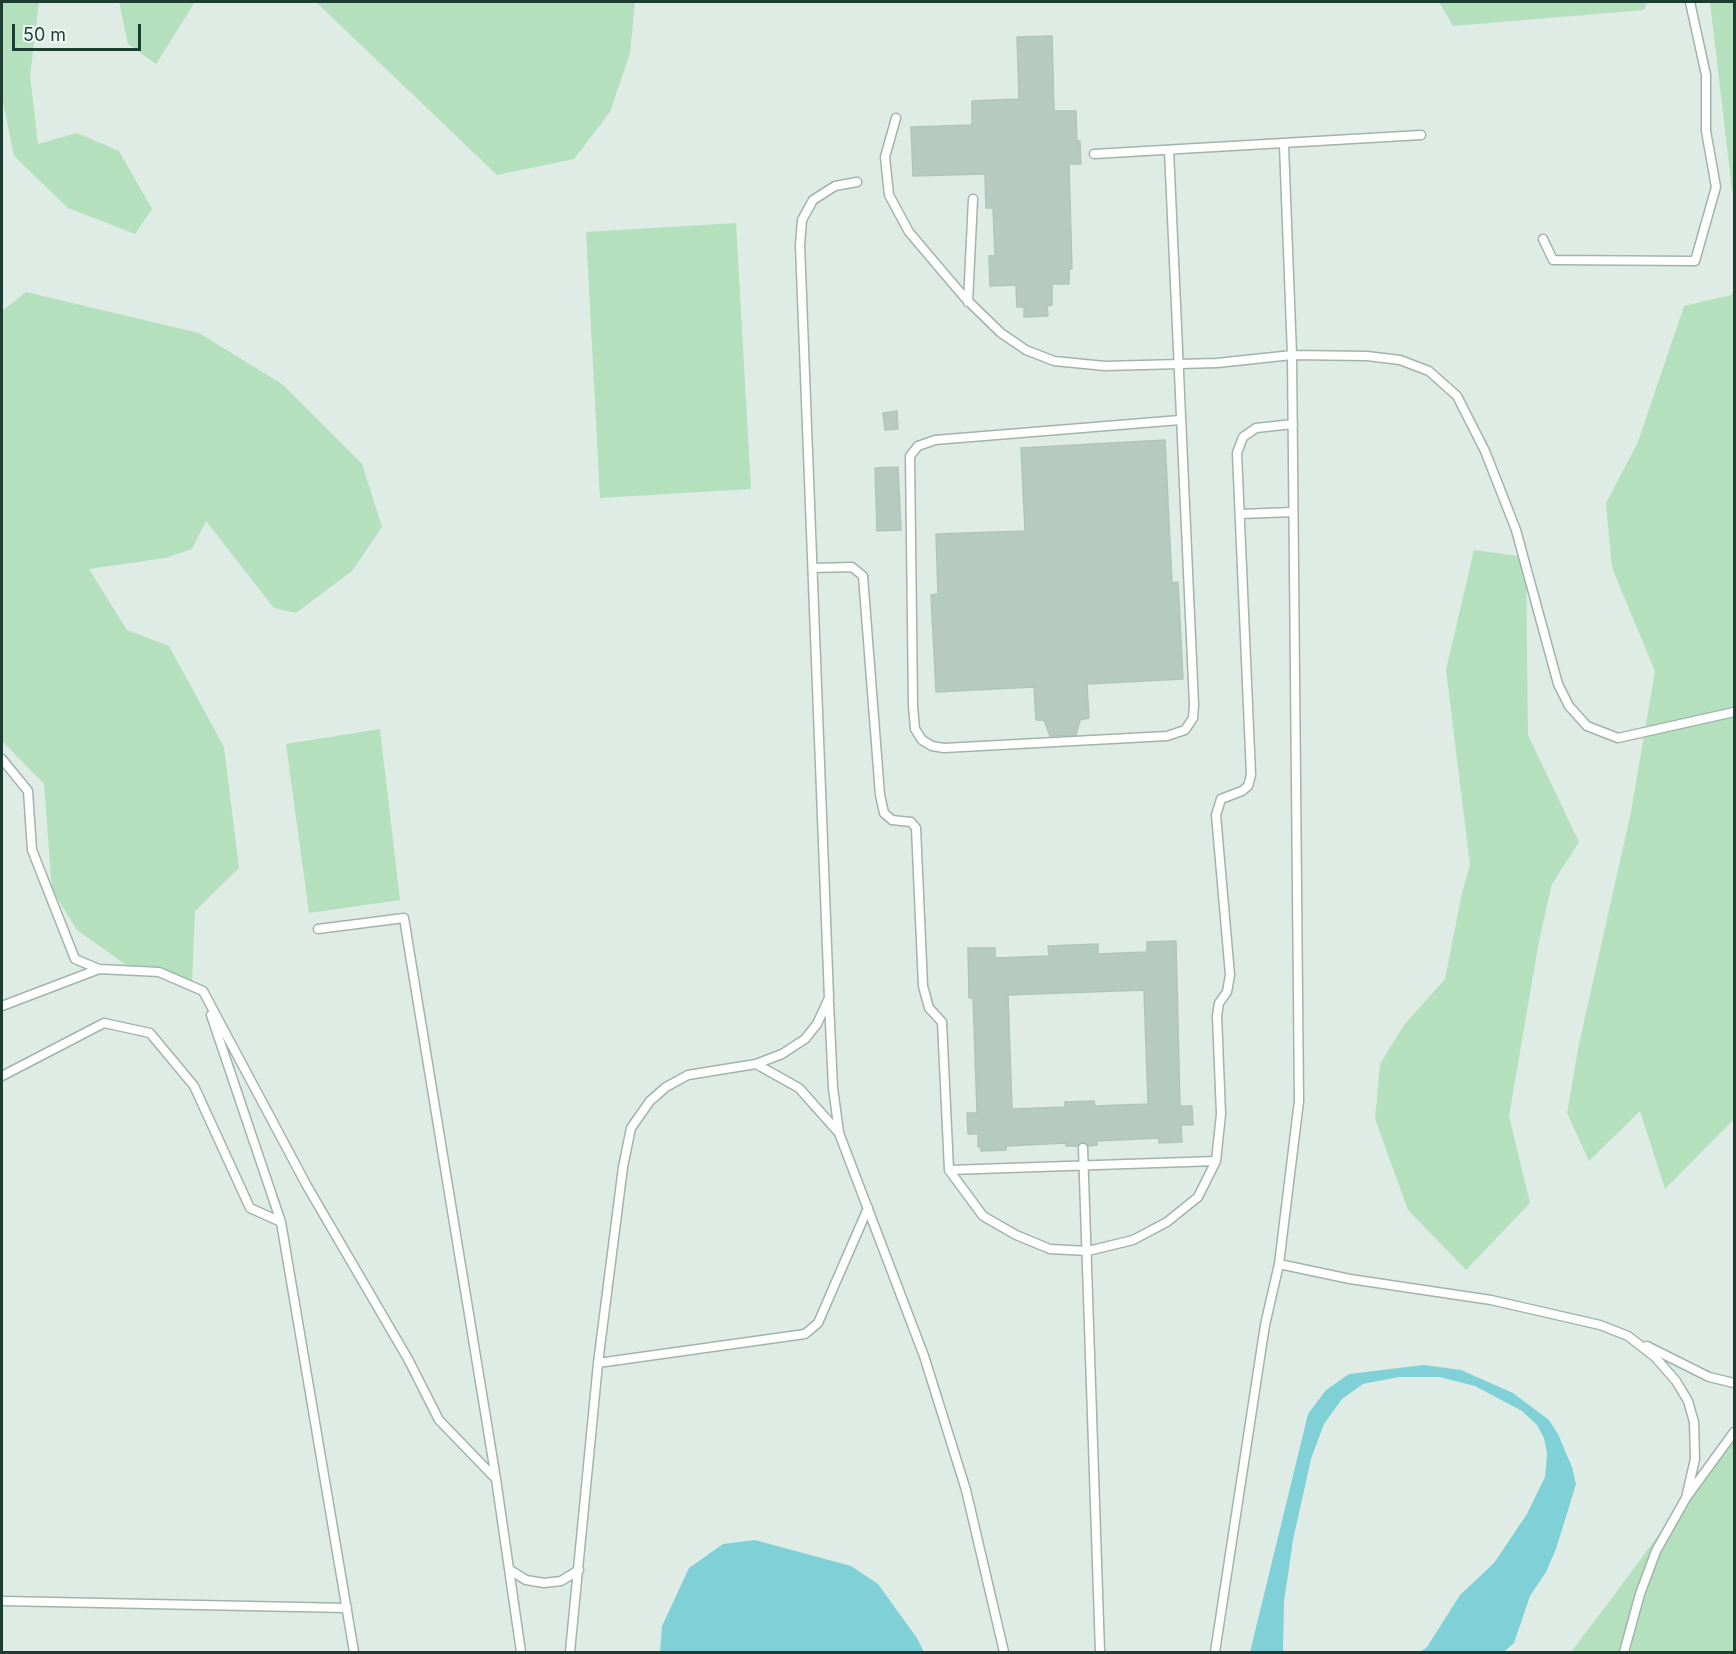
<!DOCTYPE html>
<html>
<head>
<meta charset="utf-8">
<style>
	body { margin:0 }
	#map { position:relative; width:1736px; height:1654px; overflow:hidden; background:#deece5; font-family:Inter,sans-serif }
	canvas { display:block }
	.frame { position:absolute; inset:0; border:3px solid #1e3d32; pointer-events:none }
	.scale { position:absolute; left:12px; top:24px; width:129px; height:27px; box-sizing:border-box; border:3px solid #1e3d32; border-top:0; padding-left:8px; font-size:18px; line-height:21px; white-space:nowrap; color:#1e3d32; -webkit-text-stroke:4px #eff8f3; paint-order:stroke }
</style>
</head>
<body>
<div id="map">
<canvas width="1736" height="1654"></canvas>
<div class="frame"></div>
<div class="scale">50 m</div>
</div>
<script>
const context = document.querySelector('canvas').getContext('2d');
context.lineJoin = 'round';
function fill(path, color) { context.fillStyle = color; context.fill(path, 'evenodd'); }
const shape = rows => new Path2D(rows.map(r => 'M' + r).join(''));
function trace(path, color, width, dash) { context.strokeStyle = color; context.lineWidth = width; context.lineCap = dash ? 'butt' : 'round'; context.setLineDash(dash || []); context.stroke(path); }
fill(shape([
	[2,2,39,2,30,76,38,144,77,133,119,151,152,209,135,234,68,208,14,156,2,97],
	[119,2,195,2,156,64,128,44],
	[316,2,635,2,630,53,610,112,574,159,497,175],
	[1439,2,1648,2,1644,10,1453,26],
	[1710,2,1734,2,1734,195,1732,190],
	[736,223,751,489,600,498,586,232],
	[1734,289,1734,1119,1665,1189,1640,1111,1589,1161,1567,1113,1579,1044,1631,812,1655,671,1612,568,1606,503,1638,442,1684,306,1731,295],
	[26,292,199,333,282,384,362,464,382,527,352,571,296,613,274,608,206,521,192,549,165,558,89,569,127,630,169,646,224,747,239,868,195,911,192,983,132,969,77,930,52,890,44,784,2,741,2,311],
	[1474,550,1526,557,1528,735,1579,842,1552,884,1539,941,1509,1116,1530,1203,1466,1270,1408,1210,1375,1119,1380,1064,1404,1025,1445,979,1462,893,1470,865,1446,670],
	[380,729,400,900,309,913,286,744],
	[1734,1432,1734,1652,1571,1652,1612,1598]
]), '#b5e0bd');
fill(shape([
	[1424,1365,1461,1370,1513,1393,1549,1420,1558,1434,1572,1467,1576,1484,1556,1549,1546,1572,1530,1596,1514,1643,1504,1652,1420,1652,1427,1647,1460,1595,1494,1563,1527,1514,1545,1477,1547,1453,1544,1438,1537,1425,1522,1411,1475,1386,1439,1377,1399,1377,1363,1384,1342,1399,1324,1424,1311,1459,1293,1540,1284,1602,1283,1652,1250,1652,1308,1414,1326,1390,1349,1374],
	[755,1540,851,1566,878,1584,917,1638,924,1652,660,1652,662,1626,689,1568,723,1544]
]), '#80d1d7');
const building = shape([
	[1052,36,1054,111,1076,111,1077,141,1080,141,1081,164,1069,164,1072,269,1069,269,1069,284,1052,284,1052,305,1047,306,1048,316,1024,317,1024,307,1017,307,1016,285,990,286,989,256,995,256,993,208,986,208,985,174,913,176,911,127,972,125,972,101,1019,99,1017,37,1052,36],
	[897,411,898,429,885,430,883,413,897,411],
	[1165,440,1172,583,1178,582,1183,679,1087,684,1089,718,1080,720,1076,735,1050,736,1044,720,1036,720,1034,687,936,692,931,595,938,594,936,534,1025,531,1021,448,1165,440],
	[898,467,901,530,877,531,875,468,898,467],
	[1176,941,1180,1106,1192,1106,1193,1125,1181,1125,1182,1142,1159,1143,1159,1138,1097,1141,1097,1145,1089,1146,1082,1142,1077,1146,1066,1146,1066,1143,1006,1146,1006,1150,981,1151,981,1147,978,1147,978,1134,968,1134,967,1113,977,1113,973,998,969,998,968,948,995,948,995,958,1049,956,1048,946,1098,944,1098,954,1147,952,1147,942,1176,941],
	[1144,990,1148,1104,1095,1106,1094,1101,1065,1102,1065,1107,1012,1109,1008,995,1144,990]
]);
fill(building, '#b7cac0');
trace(building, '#b0c6bb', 1.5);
const lane = shape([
	[896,118,885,157,889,195,909,232,965,298,1001,333,1026,350,1054,361,1105,366,1217,363,1292,355,1367,356,1400,360,1429,371,1457,396,1485,451,1516,530,1558,684,1569,706,1587,726,1618,738,1734,712],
	[1169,150,1194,705,1193,718,1185,730,1167,736,944,748,932,746,922,740,915,729,913,706,910,456,918,446,935,440,1180,420],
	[1094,154,1421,135],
	[1543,239,1553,260,1695,261,1716,187,1706,131,1706,75,1690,2],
	[968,302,973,199],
	[1240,514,1293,512],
	[813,568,852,567,863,576,880,795,884,813,892,820,911,822,916,828,923,986,929,1008,942,1022,949,1170,983,1216,1016,1235,1050,1249,1088,1251,1133,1240,1167,1222,1198,1197,1216,1161,1221,1114,1217,1016,1219,1003,1227,992,1230,975,1216,815,1221,799,1242,791,1248,786,1251,775,1237,453,1243,437,1256,428,1293,424],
	[2,759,28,791,32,850,75,959,99,969,159,972,203,991,307,1186,408,1359,439,1420,496,1479],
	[318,929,404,918,496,1479,521,1652],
	[829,1002,833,1088,839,1132],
	[2,1006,99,969],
	[211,1015,281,1222,354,1652],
	[756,1064,799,1088,839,1133,924,1356,966,1490,1004,1652],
	[2,1076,104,1023,150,1033,194,1086,250,1208,281,1222],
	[1083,1148,1100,1652],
	[949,1170,1216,1161],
	[1279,1264,1350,1279,1491,1300,1600,1325,1628,1336,1655,1357,1676,1381,1688,1401,1694,1422,1695,1459,1686,1498],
	[1647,1346,1709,1377,1734,1383],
	[598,1363,805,1334,818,1323,868,1208],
	[510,1570,526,1580,544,1583,561,1581,579,1570],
	[2,1601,347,1608],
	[570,1652,598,1363,623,1167,631,1128,650,1101,666,1087,688,1075,756,1064,782,1054,805,1039,817,1024,829,998,800,245,802,220,813,200,835,186,857,182],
	[1215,1652,1265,1325,1279,1264,1299,1101,1292,355,1284,145],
	[1624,1652,1640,1594,1656,1551,1686,1498,1734,1432]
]);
trace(lane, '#a1b4ac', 11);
trace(lane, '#fff', 8);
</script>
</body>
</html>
